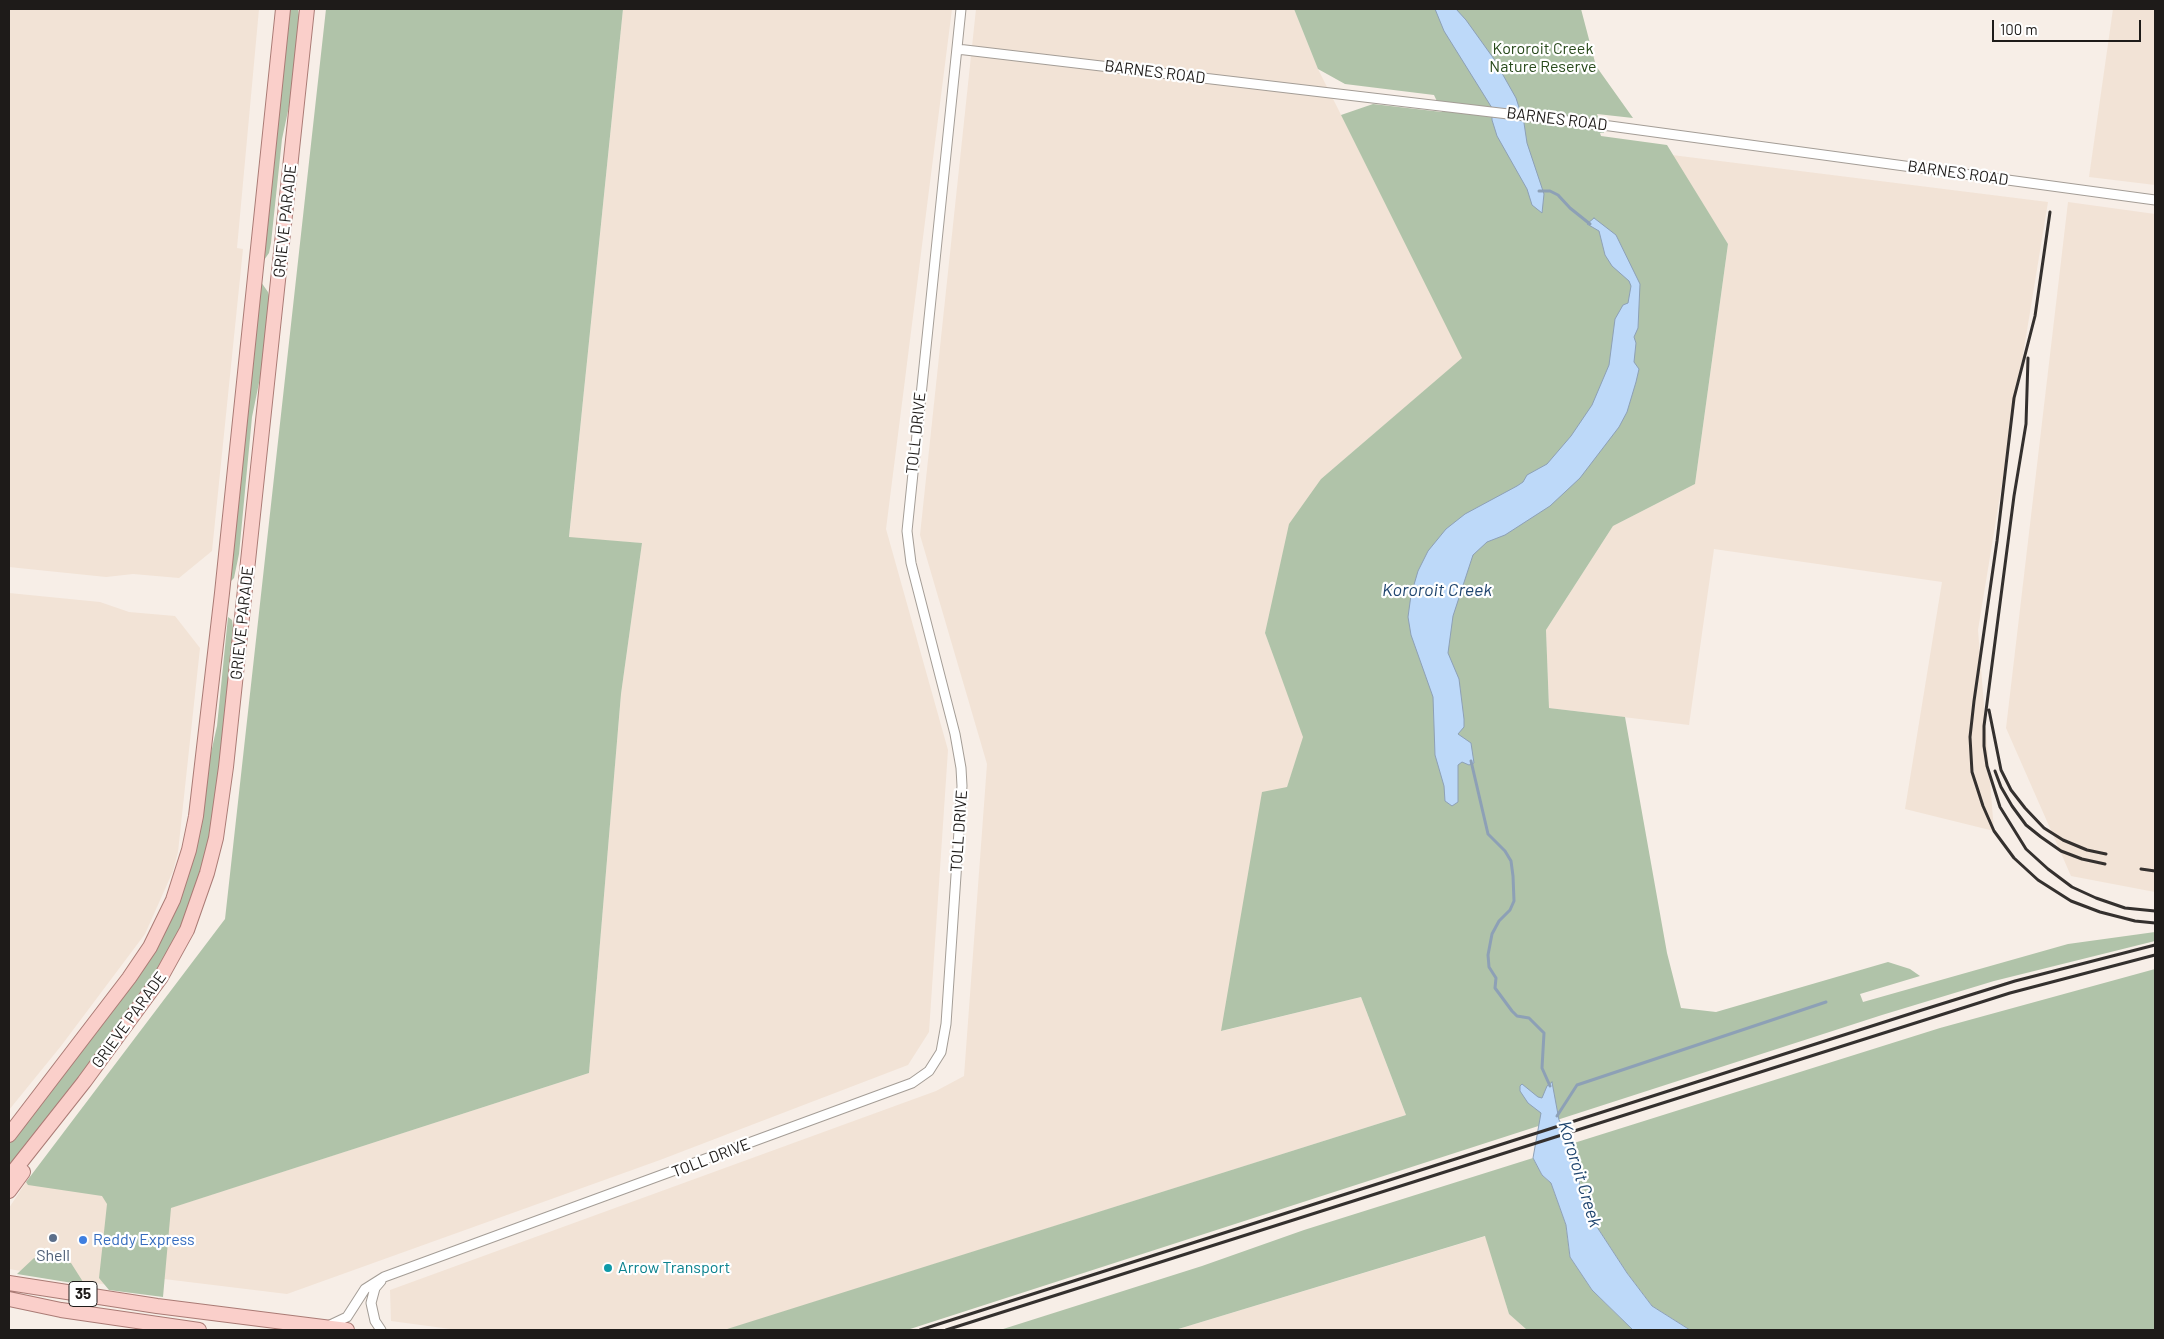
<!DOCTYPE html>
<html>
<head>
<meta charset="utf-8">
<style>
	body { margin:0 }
	#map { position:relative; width:2164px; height:1339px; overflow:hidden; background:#f7eee7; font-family:Barlow,sans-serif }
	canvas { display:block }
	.frame { position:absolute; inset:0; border:10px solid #1e1b19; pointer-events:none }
	.scale { position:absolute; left:1992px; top:20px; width:149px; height:22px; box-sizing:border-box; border:2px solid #1e1b19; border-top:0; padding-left:6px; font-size:15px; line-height:18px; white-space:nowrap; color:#1e1b19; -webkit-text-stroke:4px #fff; paint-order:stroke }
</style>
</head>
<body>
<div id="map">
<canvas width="2164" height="1339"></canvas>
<div class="frame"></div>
<div class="scale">100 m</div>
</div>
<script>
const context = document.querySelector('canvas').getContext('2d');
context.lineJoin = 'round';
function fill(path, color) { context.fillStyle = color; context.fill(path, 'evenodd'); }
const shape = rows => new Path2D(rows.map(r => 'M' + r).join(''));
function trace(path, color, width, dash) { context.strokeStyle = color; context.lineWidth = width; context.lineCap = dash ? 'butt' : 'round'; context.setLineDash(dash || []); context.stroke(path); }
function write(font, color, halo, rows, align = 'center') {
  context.font = font + ' Barlow,sans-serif'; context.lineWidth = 4.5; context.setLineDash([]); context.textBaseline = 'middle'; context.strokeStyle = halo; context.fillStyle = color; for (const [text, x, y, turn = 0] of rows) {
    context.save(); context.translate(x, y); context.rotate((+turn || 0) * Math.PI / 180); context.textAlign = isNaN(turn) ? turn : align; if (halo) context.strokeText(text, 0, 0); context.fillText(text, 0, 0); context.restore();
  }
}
fill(shape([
	[9,9,259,9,237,248,243,249,212,551,179,578,133,574,106,577,9,567],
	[623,9,952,9,886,529,948,750,929,1032,908,1065,660,1160,287,1294,164,1279,170,1208,589,1073,621,694,642,543,569,538],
	[976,9,1294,9,1318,69,1463,358,1321,479,1265,633,1304,737,1287,787,1222,1031,1361,997,1406,1115,726,1330,458,1330,391,1321,390,1290,936,1091,964,1076,987,764,920,535],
	[2113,9,2155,9,2155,185,2089,177],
	[1672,155,2048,202,1978,630,1994,831,1905,809,1942,582,1714,549,1689,725,1549,708,1546,630,1613,526,1695,484,1728,244],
	[2068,202,2155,214,2155,892,2071,876,2006,728],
	[9,593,100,602,129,612,175,616,200,648,178,852,173,871,145,934,61,1046,9,1110],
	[26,1182,105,1192,113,1202,108,1285,9,1269,9,1208],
	[1486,1236,1509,1314,1527,1330,1175,1330]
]), '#f2e3d6');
fill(shape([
	[287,9,298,9,299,17,291,97,282,139,271,243,269,253,262,263],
	[326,9,623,9,569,537,642,543,621,694,589,1073,171,1208,163,1297,109,1290,99,1278,107,1204,102,1196,28,1185,26,1182,225,919],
	[1294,9,1581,9,1596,66,1633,118,1597,114,1604,133,1600,133,1601,136,1667,145,1728,244,1695,484,1613,526,1546,630,1549,708,1625,717,1667,953,1681,1008,1716,1012,1888,962,1910,969,1920,976,1860,994,1863,1002,2068,944,2155,932,2155,941,1994,981,1882,1015,907,1330,724,1330,1406,1115,1361,997,1221,1031,1262,792,1287,787,1303,737,1265,633,1289,524,1321,479,1462,358,1341,115,1373,104,1442,112,1434,95,1345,84,1318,69],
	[261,282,268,292,270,300,261,373,252,417,239,554,234,578,227,585],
	[228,617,232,620,234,635,211,840,183,925,165,958,119,1027,9,1168,9,1144,139,976,159,943,177,906,217,726],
	[2155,969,2155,1330,1690,1330,1652,1306,1627,1273,1597,1227,1581,1194,1579,1167,1574,1143,1940,1028],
	[1533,1158,1542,1175,1551,1183,1566,1225,1570,1257,1592,1290,1633,1330,1527,1330,1509,1314,1485,1236,1175,1330,1000,1330,1202,1266,1304,1230],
	[34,1258,71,1263,85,1285,17,1274]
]), '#b0c3a9');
const water = shape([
	[1435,9,1456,9,1466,20,1494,59,1516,98,1524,123,1527,143,1544,194,1542,213,1532,205,1527,189,1497,136,1492,120,1492,108,1444,31,1435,9],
	[1594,218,1616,235,1640,284,1638,328,1634,337,1636,343,1634,362,1639,369,1636,382,1627,412,1619,427,1580,478,1550,506,1505,535,1487,542,1473,555,1453,616,1448,653,1459,679,1464,719,1464,727,1458,734,1471,743,1474,763,1469,765,1462,762,1458,765,1458,802,1452,806,1445,801,1444,786,1435,755,1433,697,1411,635,1408,617,1411,595,1418,571,1428,551,1446,529,1465,514,1517,486,1523,482,1527,475,1547,464,1571,436,1592,405,1609,365,1615,319,1623,305,1628,303,1631,286,1629,281,1612,266,1605,255,1599,231,1587,224,1594,218],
	[1552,1082,1559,1120,1574,1144,1581,1194,1597,1227,1627,1273,1652,1306,1690,1330,1633,1330,1592,1290,1570,1257,1566,1225,1551,1183,1542,1175,1533,1158,1541,1113,1528,1103,1520,1091,1520,1086,1522,1084,1538,1097,1542,1098,1547,1086,1552,1082]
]);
fill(water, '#bdd9f9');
trace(water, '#8da0b6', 1);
trace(shape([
	[1539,191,1550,191,1558,195,1570,208,1590,224],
	[1471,761,1488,834,1505,851,1511,861,1513,876,1514,901,1510,910,1499,921,1492,934,1488,955,1489,967,1496,978,1495,988,1512,1011,1517,1016,1529,1018,1544,1033,1542,1068,1550,1086],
	[1557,1116,1577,1085,1826,1002]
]), '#8da0b6', 3);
const minor = shape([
	[957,49,1610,126,2155,200],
	[381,1281,375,1288,371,1303,375,1321,381,1330],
	[328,1326,347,1317,365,1289,384,1277,912,1083,929,1071,941,1052,946,1024,962,786,961,768,955,734,911,563,907,531,961,9]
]);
const primary = shape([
	[9,1135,129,978,150,947,173,900,189,850,196,816,222,593,283,9],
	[9,1177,84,1082,161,977,187,930,207,873,216,838,226,767,307,9],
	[9,1191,23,1172],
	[9,1283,157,1306,347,1330],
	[9,1299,61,1310,199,1330]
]);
trace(minor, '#a49d96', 11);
trace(primary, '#aa7b75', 16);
trace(minor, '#fff', 9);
trace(primary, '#facfca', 14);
trace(shape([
	[2050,212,2035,316,2014,398,1997,541,1974,701,1970,737,1972,772,1983,806,1994,831,2014,858,2038,880,2071,901,2100,912,2135,921,2155,923],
	[2028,358,2026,424,2014,496,1984,726,1984,746,1987,766,2000,807,2026,849,2048,869,2072,887,2096,898,2125,908,2155,911],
	[1989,710,2001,770,2011,790,2025,808,2044,828,2063,840,2087,850,2106,854],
	[1995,771,2001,787,2012,806,2026,825,2041,837,2061,851,2082,859,2105,864],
	[2141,869,2155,871],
	[920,1330,1922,1010,2015,981,2155,945],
	[946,1330,2010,993,2155,955]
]), '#34302e', 3);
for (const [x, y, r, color] of [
	[53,1238,5,"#5c6f8a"],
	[83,1240,5,"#3f7fe0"],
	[608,1268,5,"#0f9aa8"]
]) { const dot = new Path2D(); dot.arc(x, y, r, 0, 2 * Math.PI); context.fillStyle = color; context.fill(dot); trace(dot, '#fff', 2); }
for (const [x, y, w] of [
	[83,1294,28]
]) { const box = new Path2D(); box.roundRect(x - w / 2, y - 12.5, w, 25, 4); context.fillStyle = '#fff'; context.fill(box); trace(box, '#1e1b19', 1); }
write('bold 15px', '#1e1b19', null, [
	["35",83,1294]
]);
write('16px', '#27491a', '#fff', [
	["Kororoit Creek",1543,49],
	["Nature Reserve",1543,67]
]);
write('16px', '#1e1b19', '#fff', [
	["BARNES ROAD",1155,72,7],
	["BARNES ROAD",1557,119,7],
	["BARNES ROAD",1958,173,8],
	["GRIEVE PARADE",285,221,-84],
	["TOLL DRIVE",916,433,-84],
	["GRIEVE PARADE",242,623,-84],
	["TOLL DRIVE",959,831,-86],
	["GRIEVE PARADE",129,1020,-54],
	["TOLL DRIVE",711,1158,-21]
]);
write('16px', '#366cbe', '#fff', [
	["Reddy Express",93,1240]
], 'left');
write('16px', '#4e5e75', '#fff', [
	["Shell",53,1256]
]);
write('16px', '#0d838f', '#fff', [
	["Arrow Transport",618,1268]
], 'left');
write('italic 18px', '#1f456f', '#fff', [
	["Kororoit Creek",1437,590],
	["Kororoit Creek",1580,1174,73]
]);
</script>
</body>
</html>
